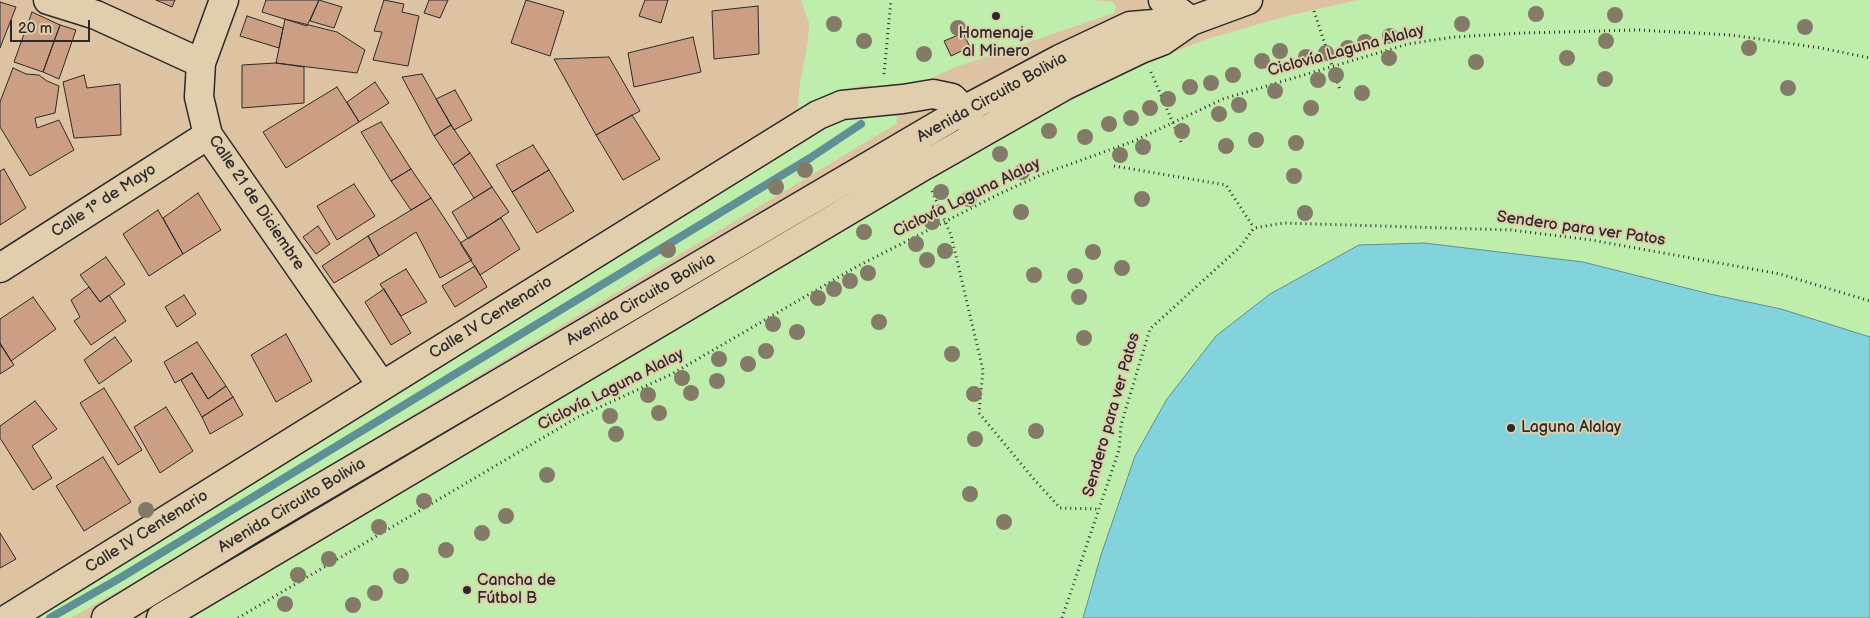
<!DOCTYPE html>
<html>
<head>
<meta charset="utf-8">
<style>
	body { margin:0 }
	#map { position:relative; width:1870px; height:618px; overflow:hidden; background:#dec3a3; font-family:"Balsamiq Sans",sans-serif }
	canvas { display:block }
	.scale { position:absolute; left:10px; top:20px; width:80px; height:22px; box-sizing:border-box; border:2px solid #2b2b2b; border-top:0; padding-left:6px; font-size:15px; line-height:18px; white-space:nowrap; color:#2b2b2b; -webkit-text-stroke:4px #e0ceac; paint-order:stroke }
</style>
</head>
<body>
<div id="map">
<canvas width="1870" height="618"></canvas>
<div class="scale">20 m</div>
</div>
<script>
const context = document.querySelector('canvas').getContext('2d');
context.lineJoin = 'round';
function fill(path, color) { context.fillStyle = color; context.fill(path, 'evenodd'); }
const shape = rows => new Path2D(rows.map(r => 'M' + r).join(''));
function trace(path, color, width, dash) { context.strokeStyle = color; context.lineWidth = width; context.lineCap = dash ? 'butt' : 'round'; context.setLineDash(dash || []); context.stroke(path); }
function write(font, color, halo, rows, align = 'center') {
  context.font = font + ' "Balsamiq Sans",sans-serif'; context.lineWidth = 4; context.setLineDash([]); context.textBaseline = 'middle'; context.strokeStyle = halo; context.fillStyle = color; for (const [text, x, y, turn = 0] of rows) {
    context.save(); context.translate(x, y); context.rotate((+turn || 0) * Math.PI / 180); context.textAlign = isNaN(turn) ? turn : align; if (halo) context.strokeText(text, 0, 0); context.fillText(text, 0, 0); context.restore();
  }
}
fill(shape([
	[801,0,1093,0,1113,2,1116,7,1114,13,956,67,918,84,882,88,867,85,854,87,797,118,800,83,808,40,809,23],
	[1358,0,1870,0,1870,337,1781,309,1710,294,1135,456,1101,555,1083,618,192,618,869,213,1091,85,1207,39,1287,16],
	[893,112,897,118,896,124,157,569,71,618,29,618,819,128,842,119]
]), '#bfedab');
const water = shape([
	[1424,243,1583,262,1710,294,1781,309,1870,337,1870,618,1083,618,1101,555,1135,456,1167,399,1216,336,1270,294,1359,245,1424,243]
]);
fill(water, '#82d3dc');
trace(water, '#5f9095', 1);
trace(shape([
	[50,618,120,578,810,158,861,124]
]), '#5f9095', 8);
const building = shape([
	[156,0,175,0,172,7,156,0],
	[266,0,319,0,307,26,262,12,266,0],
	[319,0,342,7,334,28,310,21,319,0],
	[384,0,404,4,402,12,419,16,408,66,373,60,382,32,374,31,384,0],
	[429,0,448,0,440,18,424,13,429,0],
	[526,0,564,11,550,56,511,43,526,0],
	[645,0,668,0,661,23,639,16,645,0],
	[0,2,16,7,0,48,0,2],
	[758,6,759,54,714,59,712,11,758,6],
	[32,12,60,25,43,72,14,62,32,12],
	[247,16,283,28,279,48,240,36,247,16],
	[285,19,337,32,365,50,357,73,276,63,285,19],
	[60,25,76,30,59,79,43,72,60,25],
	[963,33,970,47,951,56,944,41,963,33],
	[693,37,701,72,634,87,628,53,693,37],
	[609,57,640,111,596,135,554,59,609,57],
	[276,63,304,67,304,103,242,108,242,65,276,63],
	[13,68,26,74,39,75,47,81,59,86,55,113,35,118,37,128,59,120,74,150,30,176,0,127,0,102,13,68],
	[422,74,451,125,434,136,402,77,422,74],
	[84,75,87,88,120,84,121,135,74,138,63,82,84,75],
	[375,82,389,103,359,122,347,102,375,82],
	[337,87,359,122,286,168,263,132,337,87],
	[455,90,472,120,454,130,436,99,455,90],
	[632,115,660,159,623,180,596,135,632,115],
	[381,122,411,169,391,181,361,132,381,122],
	[451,125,470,153,453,165,434,136,451,125],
	[533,145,549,170,512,192,496,165,533,145],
	[470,153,492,187,474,198,453,165,470,153],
	[4,169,26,208,0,225,0,171,4,169],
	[411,169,431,198,411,210,391,181,411,169],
	[549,170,574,211,537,233,512,192,549,170],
	[354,184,375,216,337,240,317,206,354,184],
	[492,187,509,212,468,239,452,212,492,187],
	[198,193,221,230,183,254,163,218,198,193],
	[431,198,472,260,440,278,416,232,379,256,368,236,431,198],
	[158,210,183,254,149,276,123,234,158,210],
	[501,218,520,249,480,275,460,243,501,218],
	[318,226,330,244,316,254,303,237,318,226],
	[368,236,379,256,334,283,322,266,368,236],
	[106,257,125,284,100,302,80,275,106,257],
	[475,266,487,287,455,307,442,286,475,266],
	[406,269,427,302,401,316,380,284,406,269],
	[89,287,100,302,109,295,126,321,91,345,74,321,80,317,71,300,89,287],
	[384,289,411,333,391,345,365,302,384,289],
	[184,295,196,314,177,327,165,307,184,295],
	[33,297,56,329,11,361,0,344,0,319,33,297],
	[286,334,312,381,276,402,251,355,286,334],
	[115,337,132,361,99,384,84,360,115,337],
	[197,342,226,386,208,399,192,373,175,383,164,362,197,342],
	[0,343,14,365,0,374,0,343],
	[192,373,208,399,226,386,233,397,202,417,181,380,192,373],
	[104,388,142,450,118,465,80,403,104,388],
	[233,397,243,415,210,434,202,417,233,397],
	[35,401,57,429,32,446,52,478,33,490,0,438,0,426,35,401],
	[166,407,193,451,160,473,134,427,166,407],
	[103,457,131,502,84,531,56,486,103,457],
	[0,533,16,559,0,568,0,533]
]);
fill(building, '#cc9f85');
trace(building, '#2b2b2b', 1);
const street = shape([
	[48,0,96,15,201,63],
	[224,0,201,63,199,97,208,135,382,386],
	[0,268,208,135],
	[9,618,818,115,842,105,903,99,933,94,952,98,964,110,976,131]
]);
const primary = shape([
	[106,618,253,528,964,110,1060,59,1130,26,1191,21],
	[161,618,920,168,1064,86,1141,49,1162,41,1188,23]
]);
const highway = shape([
	[1163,0,1191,21,1248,0]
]);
trace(street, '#2b2b2b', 31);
trace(primary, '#2b2b2b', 31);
trace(highway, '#2b2b2b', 31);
trace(shape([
	[1314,11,1340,90],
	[1151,72,1182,144],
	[884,74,891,0],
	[1114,166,1226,185,1254,228],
	[932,191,951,235,983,370,979,413,1032,477,1060,508,1098,509],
	[238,618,578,417,672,374,856,267,1001,193,1043,174,1134,141,1223,99,1408,44,1454,37,1523,33,1638,30,1731,35,1821,48,1870,58],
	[1062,618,1119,450,1121,425,1150,329,1240,247,1254,228,1283,223,1511,230,1591,240,1780,274,1870,301]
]), '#2b2b2b', 3, [1, 4]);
trace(street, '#e0ceac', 28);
trace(primary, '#e0ceac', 28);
trace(highway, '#e0ceac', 28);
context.fillStyle = '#847a68';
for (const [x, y] of [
	[1536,14],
	[1615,15],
	[834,24],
	[1462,24],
	[1805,27],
	[958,28],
	[1390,36],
	[864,41],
	[1606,41],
	[1365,42],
	[1348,48],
	[1749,48],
	[1280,51],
	[1326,53],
	[924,54],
	[1306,57],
	[1389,58],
	[1567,58],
	[1262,61],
	[1476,62],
	[1233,75],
	[1336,75],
	[1605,79],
	[1318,80],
	[1211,83],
	[1190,87],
	[1788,88],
	[1275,91],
	[1362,93],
	[1168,99],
	[1239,105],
	[1150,108],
	[1311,108],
	[1219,114],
	[1131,118],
	[1109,124],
	[1049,131],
	[1182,131],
	[1085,137],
	[1256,140],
	[1296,143],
	[1226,146],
	[1143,147],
	[1000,154],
	[1120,155],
	[805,170],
	[1022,172],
	[1294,176],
	[776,187],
	[941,192],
	[969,199],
	[1142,199],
	[1021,212],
	[1305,213],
	[932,222],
	[864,232],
	[916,244],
	[668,250],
	[945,251],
	[1093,252],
	[927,260],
	[1122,268],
	[868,273],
	[1034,275],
	[1075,276],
	[850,281],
	[834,289],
	[1079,297],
	[818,298],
	[879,322],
	[773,324],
	[797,332],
	[1084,338],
	[766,351],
	[952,354],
	[719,359],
	[748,364],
	[682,378],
	[717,381],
	[691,393],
	[974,394],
	[648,395],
	[659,413],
	[610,416],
	[1036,431],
	[616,434],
	[975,439],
	[547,475],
	[970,494],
	[424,501],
	[146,510],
	[506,516],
	[1004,522],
	[379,527],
	[482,533],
	[446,550],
	[329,559],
	[298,575],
	[401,576],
	[375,593],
	[285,604],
	[353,605]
]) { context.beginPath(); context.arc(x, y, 8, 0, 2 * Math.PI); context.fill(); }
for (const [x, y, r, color] of [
	[996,16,5,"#2b2b2b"],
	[1511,428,5,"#2b2b2b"],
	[467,590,5,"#2b2b2b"]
]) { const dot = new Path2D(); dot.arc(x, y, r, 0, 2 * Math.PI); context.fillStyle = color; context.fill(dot); trace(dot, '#e0ceac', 2); }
write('16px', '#2b2b2b', '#e0ceac', [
	["Homenaje",996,34,"center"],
	["al Minero",996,52,"center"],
	["Laguna Alalay",1521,428],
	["Cancha de",477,581],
	["Fútbol B",477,599]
], 'left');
write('16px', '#2b2b2b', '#e0ceac', [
	["Ciclovía Laguna Alalay",1346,51,-15],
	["Avenida Circuito Bolivia",992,98,-29],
	["Ciclovía Laguna Alalay",967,198,-26],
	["Calle 1° de Mayo",104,201,-33],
	["Calle 21 de Diciembre",256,203,56],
	["Sendero para ver Patos",1581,229,8],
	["Avenida Circuito Bolivia",641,300,-30],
	["Calle IV Centenario",491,318,-32],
	["Ciclovía Laguna Alalay",611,390,-27],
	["Sendero para ver Patos",1112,415,-74],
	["Avenida Circuito Bolivia",292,506,-31],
	["Calle IV Centenario",147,532,-32]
]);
</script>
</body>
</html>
